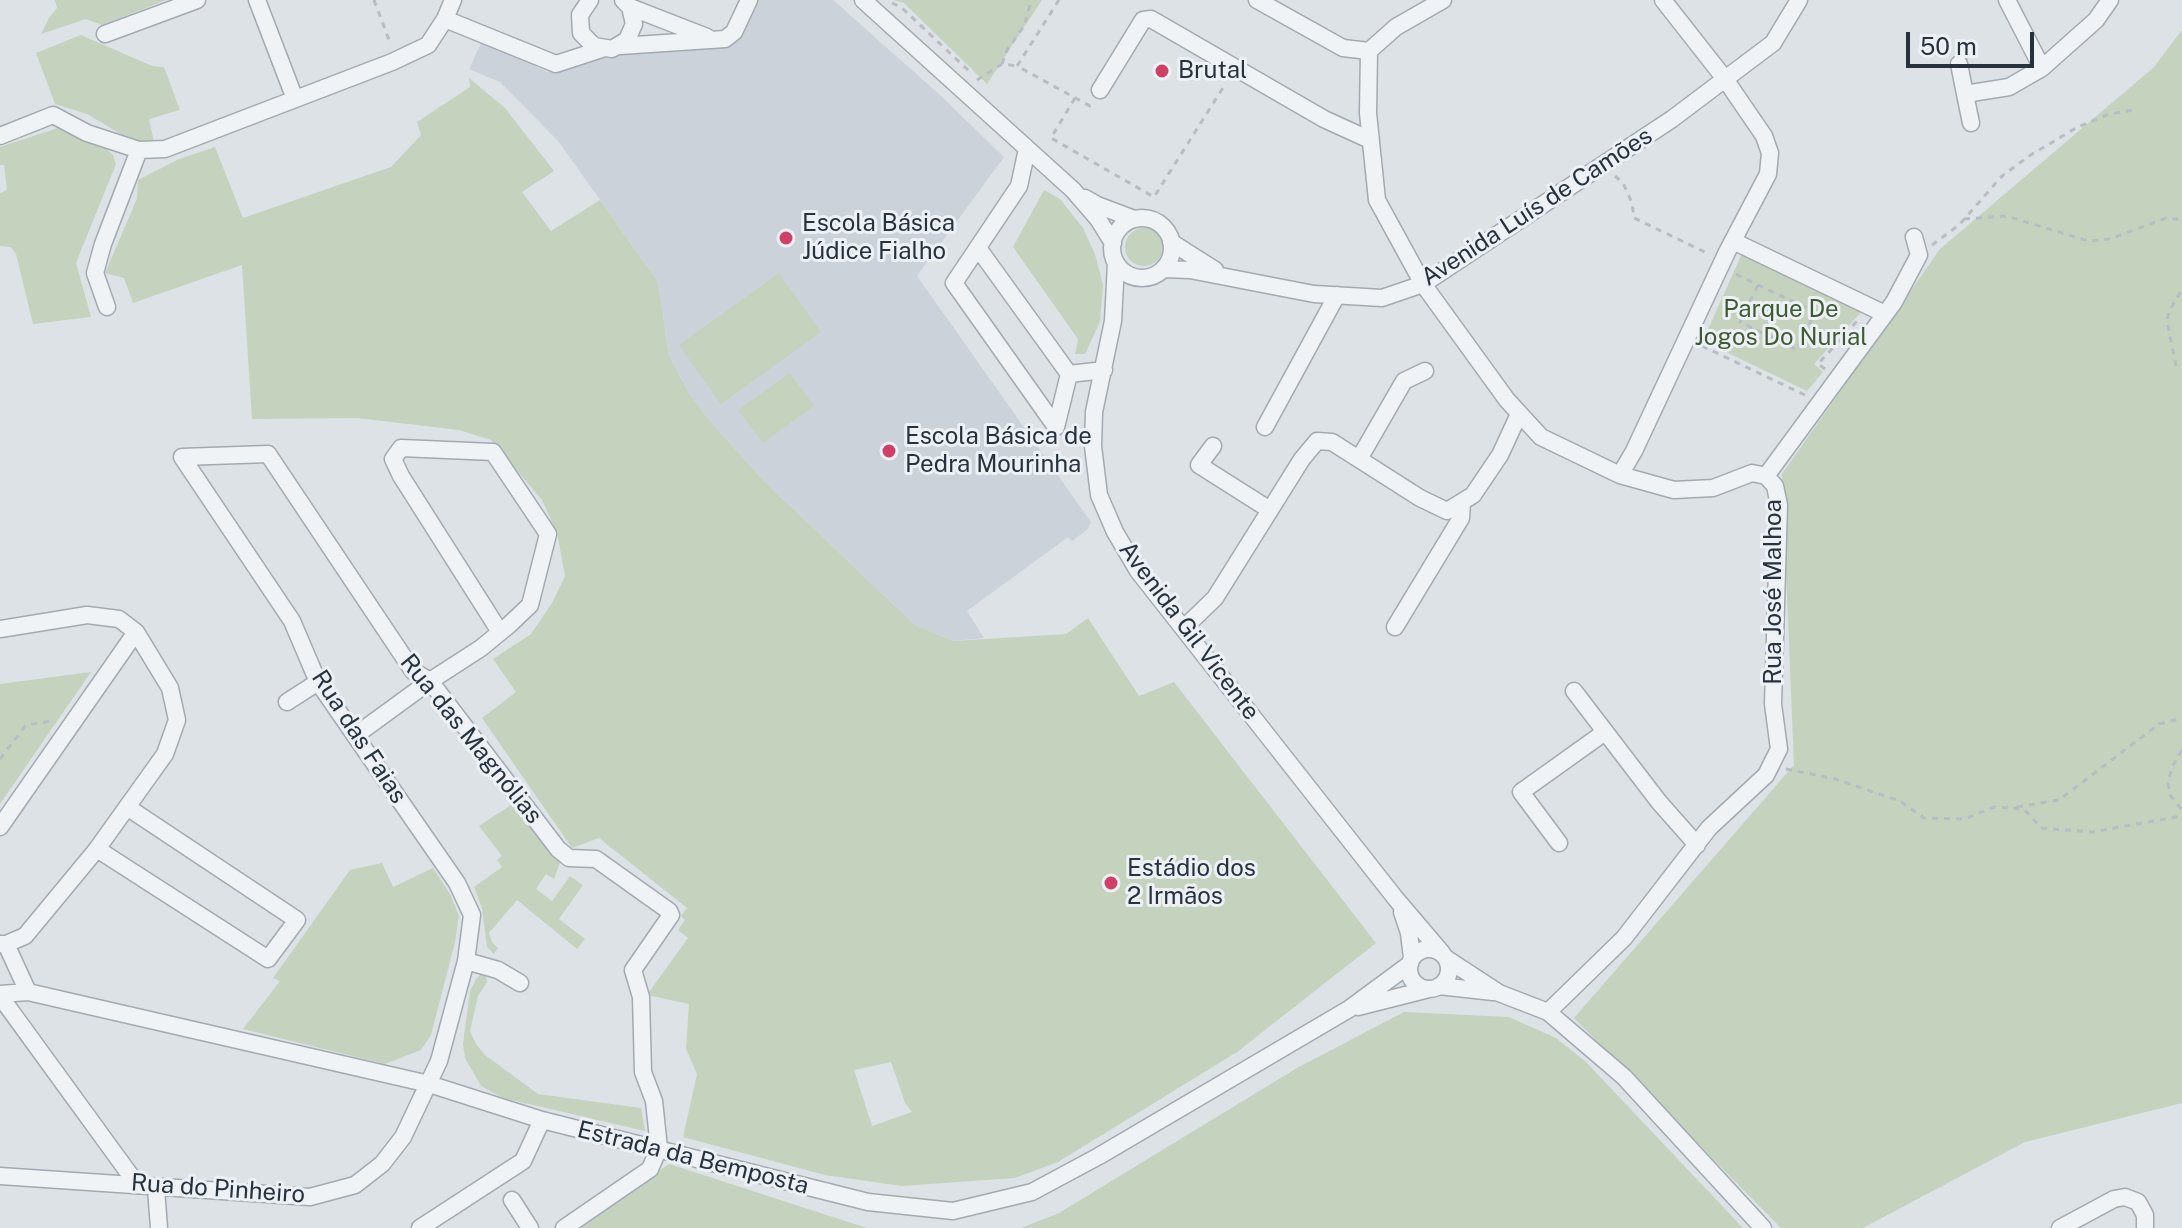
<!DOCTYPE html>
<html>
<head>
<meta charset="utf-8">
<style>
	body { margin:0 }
	#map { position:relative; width:2182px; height:1228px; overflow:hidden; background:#dde2e7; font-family:"Public Sans",sans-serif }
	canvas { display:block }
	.scale { position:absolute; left:1906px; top:32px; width:128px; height:36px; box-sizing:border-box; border:4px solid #26323e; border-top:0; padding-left:10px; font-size:24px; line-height:28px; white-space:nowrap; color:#26323e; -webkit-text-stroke:6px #edf1f5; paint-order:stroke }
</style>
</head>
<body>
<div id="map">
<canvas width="2182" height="1228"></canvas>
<div class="scale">50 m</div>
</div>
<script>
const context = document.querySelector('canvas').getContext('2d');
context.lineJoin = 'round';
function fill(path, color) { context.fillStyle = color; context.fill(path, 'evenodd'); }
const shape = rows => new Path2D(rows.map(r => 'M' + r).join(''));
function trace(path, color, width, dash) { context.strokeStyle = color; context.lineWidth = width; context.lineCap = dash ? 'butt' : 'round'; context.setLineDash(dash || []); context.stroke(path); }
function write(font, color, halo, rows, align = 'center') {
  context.font = font + ' "Public Sans",sans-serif'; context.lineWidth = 6; context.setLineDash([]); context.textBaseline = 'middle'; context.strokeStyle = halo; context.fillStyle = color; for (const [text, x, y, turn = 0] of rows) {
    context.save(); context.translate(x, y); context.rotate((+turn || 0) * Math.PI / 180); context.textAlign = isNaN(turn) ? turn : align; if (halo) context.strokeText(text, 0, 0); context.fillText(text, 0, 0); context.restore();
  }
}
fill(shape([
	[752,0,833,0,940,95,1004,157,917,276,1091,522,1088,529,1072,541,1068,537,967,611,984,638,953,641,915,625,764,481,710,421,689,393,669,356,658,282,559,142,500,82,469,69,483,39,547,72,569,69,590,60,622,51,715,47]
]), '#cbd2d9');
fill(shape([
	[55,0,166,0,102,25,86,19,41,34,49,18,57,8],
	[894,0,1042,0,987,84,904,3],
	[2182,30,2182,1103,2025,1142,1863,1228,1781,1228,1574,1018,1794,765,1782,474,1940,249,2154,67],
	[81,35,152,66,164,67,180,110,149,119,154,142,134,142,87,114,55,104,36,53],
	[469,78,505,108,554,171,522,192,551,231,600,200,658,282,669,356,689,393,710,421,764,481,915,625,953,641,1066,634,1088,618,1139,696,1174,682,1376,943,1237,1052,1058,1162,1015,1178,902,1186,825,1175,683,1137,697,1074,686,1049,689,1004,647,995,688,938,678,930,685,920,681,916,687,908,599,838,572,848,482,718,516,692,493,659,531,634,552,603,565,576,557,533,542,500,491,440,459,430,357,418,252,419,242,265,133,303,124,278,105,273,137,199,138,180,179,159,215,147,243,218,391,167,421,135,417,122,470,87],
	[891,1062,905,1103,912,1112,872,1126,854,1070],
	[61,127,106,148,113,155,116,164,76,263,91,317,33,324,16,254,11,247,0,246,0,193,7,190,4,165,0,165,0,147],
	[1044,190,1060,199,1083,228,1095,254,1103,285,1100,322,1085,354,1075,354,1078,339,1013,247],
	'1125 247a19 19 0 1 1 38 0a19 19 0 1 1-38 0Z',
	[1743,251,1864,309,1814,364,1823,372,1807,391,1703,341],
	[779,273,821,332,721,404,679,345],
	[790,373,814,406,763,443,738,410],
	[91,672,0,804,0,684],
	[511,805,560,863,554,879,546,874,536,889,552,901,570,876,583,885,559,919,585,939,577,949,517,900,489,933,492,942,498,948,494,954,487,947,482,908,474,887,502,867,497,860,502,856,479,826],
	[382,863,393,887,433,868,450,894,459,916,455,942,431,1035,421,1050,385,1064,243,1029,280,981,273,978,350,870],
	[481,974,486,976,487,982,478,996,470,1031,476,1044,485,1055,538,1094,641,1108,645,1131,503,1098,481,1086,465,1058,463,1044,470,991,476,979],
	[1404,1012,1509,1017,1556,1038,1586,1062,1743,1228,1021,1228,1059,1213,1297,1068],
	[669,1164,867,1228,579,1228]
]), '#c5d2be');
const minor = shape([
	[257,0,295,99],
	[590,0,580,15,581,33,594,46,612,49,627,40,634,24,630,7,623,0],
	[863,0,1073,190,1098,219,1113,243],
	[1257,0,1343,48,1369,51,1396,27,1443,0],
	[2007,0,2042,68],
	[630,7,707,37],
	[445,19,556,64,602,49],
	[105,34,197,0],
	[620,46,725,39,734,32,749,0],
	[1369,51,1368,113,1377,200,1423,284,1507,400,1541,437,1620,475,1674,490,1713,488,1752,473,1766,476,1775,486,1779,505,1773,704,1779,749,1766,775,1709,828,1624,938,1548,1012],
	[1959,64,1965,94,2009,87,2042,68,2096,20,2110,0],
	[1100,90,1143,20,1151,19,1324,119,1370,140],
	[1965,94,1971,123],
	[0,136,53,115,87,133,139,150,165,149,392,62,428,45,445,19,453,0],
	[1027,149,1019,186,954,283,1056,427,1069,374],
	[1085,198,1097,205,1134,219],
	'1112 248a30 30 0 1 1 60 0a30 30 0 1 1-60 0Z',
	[1733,241,1885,314],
	[1171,242,1215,270],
	[978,248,1069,374],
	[1116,263,1113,321,1094,412,1093,446,1099,495,1115,532,1138,571,1396,899,1442,953],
	[1163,269,1190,270,1314,294,1382,298,1423,284,1672,119,1773,43,1799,0],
	[107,307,95,273,103,244,139,150],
	[1069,374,1104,370],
	[1265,427,1337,295],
	[1213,446,1199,465,1270,510],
	[1359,459,1404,381,1425,371],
	[1620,475,1634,451,1727,252,1768,174,1770,153,1764,136,1725,79,1663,0],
	[1766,476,1894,302,1919,255,1914,237],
	[1395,627,1461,518,1462,502],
	[1184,628,1215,598,1302,459,1317,441,1332,442,1420,498,1447,511,1473,495,1500,455,1519,414],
	[0,629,87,615,119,619,136,632,170,688,177,720,165,754,97,849,25,936,6,944],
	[1574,691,1659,802,1697,845],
	[287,702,318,682],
	[356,735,430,681,481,648,509,625,530,605,548,534,493,452,401,448,393,459,401,476,500,632],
	[0,827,136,632],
	[1559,843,1521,792,1605,732],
	[97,849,268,959,297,920,127,807],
	[1402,912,1409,933,1412,958],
	[0,944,6,944,28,992],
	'1409 969a20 20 0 1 1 40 0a20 20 0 1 1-40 0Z',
	[1447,959,1499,993,1548,1012,1624,1077,1763,1228],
	[466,961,498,970,520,983],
	[1439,986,1493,992],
	[0,994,28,992,429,1084,542,1120,868,1202,953,1211,1032,1192,1099,1156,1349,1009,1410,964],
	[0,996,136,1183],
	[1358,1007,1429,989],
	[0,1176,310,1197,355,1185,382,1164,403,1137,439,1061,466,961,472,915,457,883,318,682,292,621,182,457,268,454,413,671,430,681,558,849,569,858,596,859,669,911,671,915,633,970,641,997,643,1072,654,1101,659,1148,650,1169,564,1228],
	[156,1188,159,1228],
	[512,1200,530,1228],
	[420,1228,523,1161,542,1120],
	[2060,1228,2114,1199,2125,1197,2138,1202,2145,1215,2145,1228]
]);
trace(minor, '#a2aab1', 19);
trace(shape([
	[374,0,391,45],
	[1059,0,1017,66,1090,106,1092,103],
	[892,3,901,7,970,72],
	[1002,64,1007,50,1024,26,1031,0],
	[977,80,1002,64,1017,66],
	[1075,98,1051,138,1154,197,1226,83],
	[1615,176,1623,183,1632,203,1634,218,1707,253],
	[1964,219,2006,216,2089,241,2110,239,2166,218,2182,220],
	[1932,245,1959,225,2002,176,2029,156,2076,128,2109,114,2134,110],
	[1736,274,1758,285,1815,312,1797,350,1740,322,1758,285],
	[1702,346,1807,396],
	[2176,366,2167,321,2169,311,2182,290],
	[1825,369,1818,364,1859,319],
	[2182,750,2172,767,2168,783,2170,795,2182,810],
	[0,759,26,725,53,721],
	[1786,769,1835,779,1900,801,1924,818,1964,819,1994,807,2024,809,2041,828,2092,832,2182,816],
	[2017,807,2059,800,2159,724,2182,718]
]), '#b7bdc2', 3, [6, 6]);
trace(minor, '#f0f3f6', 16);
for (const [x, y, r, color] of [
	[1162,71,8,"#d03f66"],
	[786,238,8,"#d03f66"],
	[889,451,8,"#d03f66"],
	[1111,883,8,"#d03f66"]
]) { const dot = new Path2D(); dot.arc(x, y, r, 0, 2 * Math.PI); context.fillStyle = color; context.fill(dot); trace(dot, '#edf1f5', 3); }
write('24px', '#26323e', '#edf1f5', [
	["Brutal",1178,71],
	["Escola Básica",802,224],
	["Júdice Fialho",802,252],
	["Escola Básica de",905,437],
	["Pedra Mourinha",905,465],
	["Estádio dos",1127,869],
	["2 Irmãos",1127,897]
], 'left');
write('24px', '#26323e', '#edf1f5', [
	["Avenida Luís de Camões",1537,207,-33],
	["Rua José Malhoa",1774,592,-90],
	["Avenida Gil Vicente",1189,631,53],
	["Rua das Faias",359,737,57],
	["Rua das Magnólias",471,739,51],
	["Estrada da Bemposta",693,1158,14],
	["Rua do Pinheiro",218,1189,4]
]);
write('24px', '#3f5a33', '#edf1f5', [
	["Parque De",1781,310],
	["Jogos Do Nurial",1781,338]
]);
</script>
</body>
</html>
